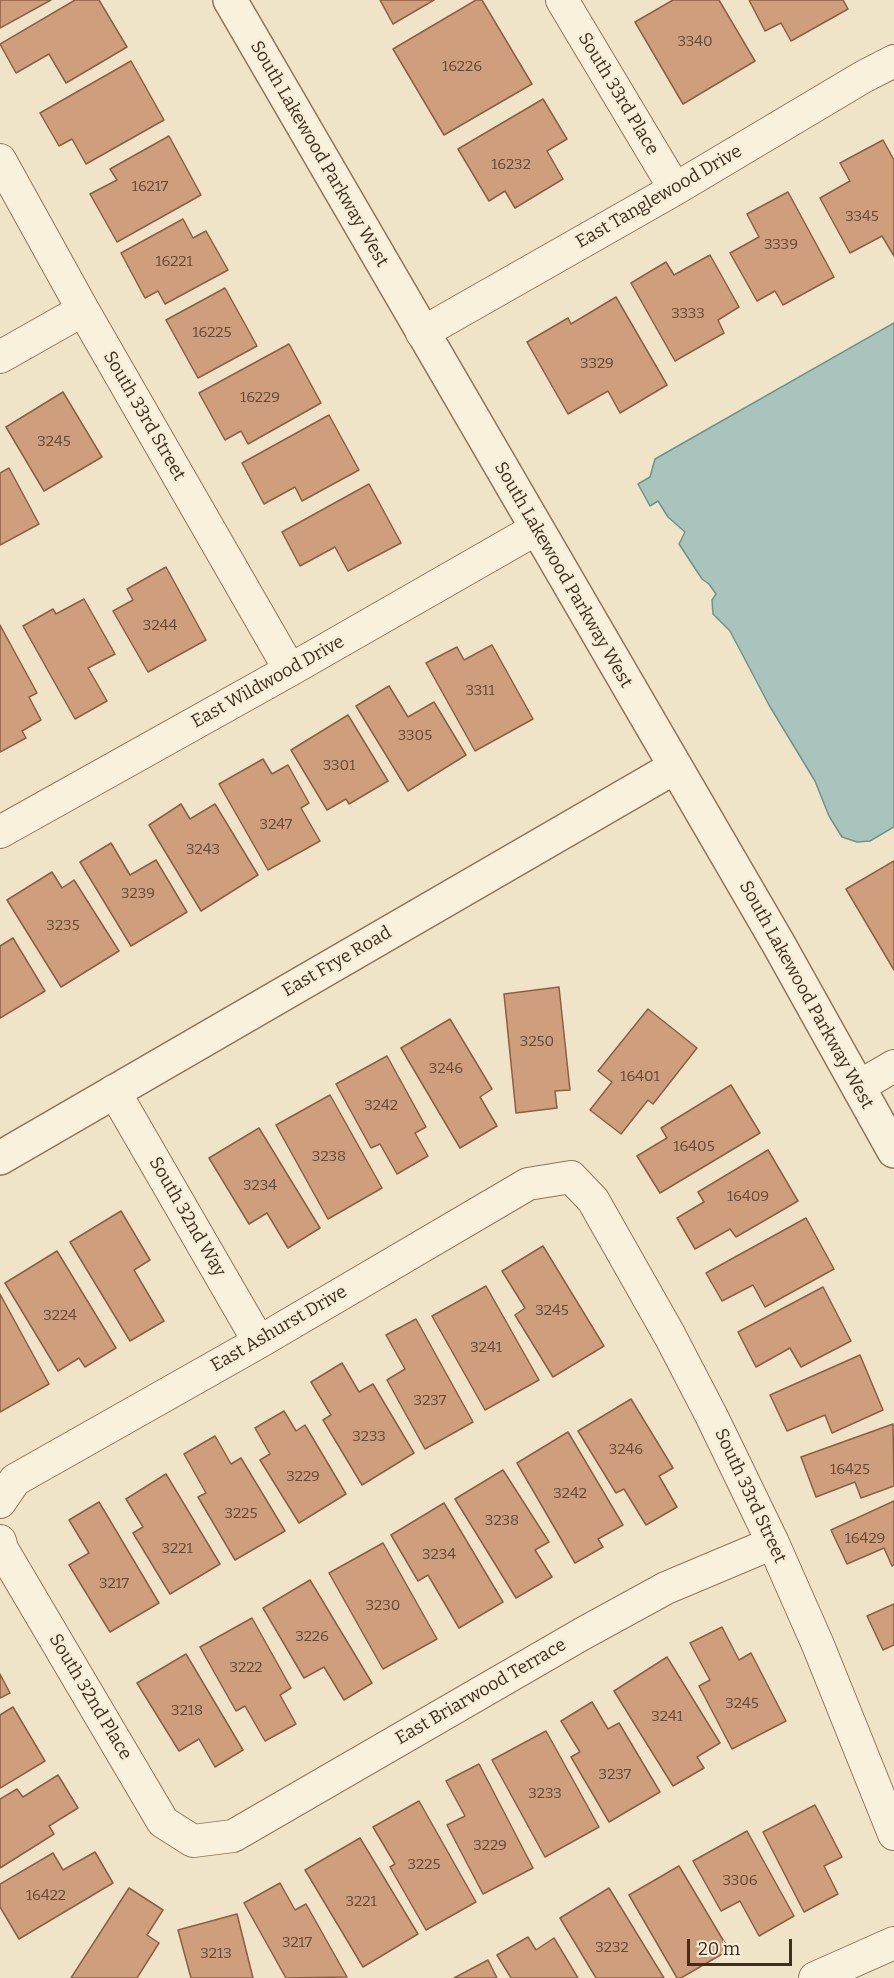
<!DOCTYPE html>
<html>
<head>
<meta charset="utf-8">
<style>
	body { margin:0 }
	#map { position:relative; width:894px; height:1978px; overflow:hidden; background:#f0e4c8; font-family:Bitter,serif }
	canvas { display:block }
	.scale { position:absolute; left:687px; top:1939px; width:105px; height:27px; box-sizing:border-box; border:3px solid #3d2e20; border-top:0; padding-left:8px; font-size:18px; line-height:21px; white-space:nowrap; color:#3d2e20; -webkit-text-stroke:4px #f7eed8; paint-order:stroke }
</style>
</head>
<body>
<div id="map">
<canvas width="894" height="1978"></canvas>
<div class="scale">20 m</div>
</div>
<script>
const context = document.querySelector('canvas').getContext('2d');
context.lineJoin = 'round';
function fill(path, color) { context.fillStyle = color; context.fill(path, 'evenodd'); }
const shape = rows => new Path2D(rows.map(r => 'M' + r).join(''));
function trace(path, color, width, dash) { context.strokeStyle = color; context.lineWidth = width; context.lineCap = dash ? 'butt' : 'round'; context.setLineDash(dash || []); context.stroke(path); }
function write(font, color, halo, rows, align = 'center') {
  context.font = font + ' Bitter,serif'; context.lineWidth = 4.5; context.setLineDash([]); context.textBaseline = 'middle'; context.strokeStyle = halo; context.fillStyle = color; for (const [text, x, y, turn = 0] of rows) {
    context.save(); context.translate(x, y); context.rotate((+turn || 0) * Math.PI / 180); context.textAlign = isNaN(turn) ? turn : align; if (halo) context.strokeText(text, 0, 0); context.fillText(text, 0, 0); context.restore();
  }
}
const water = shape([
	[894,323,894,827,870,841,857,842,842,837,829,816,815,781,769,705,730,631,713,614,712,600,716,594,709,584,702,579,679,544,685,532,668,517,658,501,650,506,638,484,650,477,655,459,894,323]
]);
fill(water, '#a9c4bc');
trace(water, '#6f938a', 1.5);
const building = shape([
	[0,0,51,0,0,28,0,0],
	[75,0,99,0,127,47,66,83,49,54,16,73,0,44,75,0],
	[380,0,434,0,393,24,380,0],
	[476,0,482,0,532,84,444,135,393,49,476,0],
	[673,0,719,0,755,61,683,104,635,22,673,0],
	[749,0,843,0,848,9,791,41,781,23,765,31,749,0],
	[131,61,164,120,86,164,72,139,59,146,40,113,131,61],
	[543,99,567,139,547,151,563,179,515,208,505,191,489,201,458,149,543,99],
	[169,136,201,195,117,242,90,194,117,180,110,169,169,136],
	[883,140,894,160,894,256,882,236,850,253,820,198,850,181,840,163,883,140],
	[788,192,834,277,783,305,775,291,757,301,730,253,759,237,747,214,788,192],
	[183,219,193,238,206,231,228,270,165,304,158,291,145,298,121,253,183,219],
	[710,255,739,307,718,320,724,333,675,361,631,283,666,262,674,275,710,255],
	[225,288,257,346,198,378,166,320,225,288],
	[616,297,667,385,620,413,608,391,568,414,527,342,568,318,571,324,616,297],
	[289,344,321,403,248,444,241,431,225,440,199,393,289,344],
	[63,392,102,457,44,491,6,427,63,392],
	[329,415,359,470,302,501,295,487,264,504,242,463,329,415],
	[9,468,39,524,0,545,0,473,9,468],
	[369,484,401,543,348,571,335,547,300,566,282,532,369,484],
	[166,567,206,640,148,672,113,611,133,600,127,589,166,567],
	[84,599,115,654,88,668,107,701,75,719,23,626,53,609,56,614,84,599],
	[0,625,37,693,29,697,41,720,22,731,26,738,0,752,0,625],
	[492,645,533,719,475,751,426,663,457,647,464,660,492,645],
	[389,686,408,717,434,702,466,755,408,791,356,706,389,686],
	[348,715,388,781,349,804,346,799,327,810,291,750,348,715],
	[263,759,272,774,288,765,309,803,301,808,320,841,268,870,219,784,263,759],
	[181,804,190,819,215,804,258,875,201,911,149,825,181,804],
	[111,843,130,875,156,860,187,912,131,946,80,862,111,843],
	[894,861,894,970,846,889,894,861],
	[52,872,62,888,74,880,119,951,61,987,7,900,52,872],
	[13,938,45,991,0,1018,0,946,13,938],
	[559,987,570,1090,555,1091,557,1108,516,1113,504,994,559,987],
	[648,1009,697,1048,653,1104,648,1100,621,1134,590,1110,612,1082,598,1071,648,1009],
	[450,1019,492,1089,480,1097,497,1126,460,1148,401,1048,450,1019],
	[387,1056,426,1127,415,1133,428,1156,397,1174,380,1144,371,1148,336,1084,387,1056],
	[731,1085,760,1133,660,1193,637,1156,667,1138,661,1128,731,1085],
	[330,1095,382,1188,328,1219,276,1125,330,1095],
	[259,1128,320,1228,288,1248,267,1213,249,1224,209,1158,259,1128],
	[768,1150,798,1201,736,1237,730,1229,695,1249,677,1218,704,1202,698,1192,768,1150],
	[121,1211,150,1260,134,1270,164,1321,130,1341,70,1242,121,1211],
	[806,1218,834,1269,765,1307,753,1285,722,1301,706,1273,806,1218],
	[543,1246,604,1346,553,1377,515,1315,525,1308,502,1271,543,1246],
	[57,1251,116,1348,85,1367,79,1358,58,1371,5,1283,57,1251],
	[486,1286,539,1380,485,1410,432,1316,486,1286],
	[823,1287,851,1341,801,1367,790,1348,756,1367,738,1332,823,1287],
	[0,1294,49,1384,0,1412,0,1294],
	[416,1319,473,1422,425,1449,387,1380,405,1369,386,1335,416,1319],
	[860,1355,883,1410,832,1433,825,1415,787,1431,770,1395,860,1355],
	[342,1363,359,1392,373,1384,414,1453,362,1485,323,1420,331,1415,311,1382,342,1363],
	[631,1399,673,1468,659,1476,677,1507,646,1525,624,1489,616,1493,578,1431,631,1399],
	[284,1411,296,1431,305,1425,346,1494,299,1523,260,1460,270,1454,255,1428,284,1411],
	[893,1424,894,1486,861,1498,855,1482,816,1497,801,1457,893,1424],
	[568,1432,623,1525,598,1539,603,1547,575,1563,517,1463,568,1432],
	[215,1436,231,1464,241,1458,285,1531,235,1560,198,1497,206,1493,184,1454,215,1436],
	[503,1470,549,1542,535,1550,552,1577,516,1598,455,1499,503,1470],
	[166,1474,220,1564,170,1594,133,1533,143,1527,126,1499,166,1474],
	[894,1501,894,1565,892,1566,884,1548,847,1564,831,1530,894,1501],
	[99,1502,159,1603,110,1632,69,1565,89,1553,69,1520,99,1502],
	[444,1503,503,1602,459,1628,428,1575,418,1581,391,1535,444,1503],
	[383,1543,437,1639,383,1669,329,1573,383,1543],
	[310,1580,372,1683,344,1700,324,1667,304,1678,263,1608,310,1580],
	[894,1604,894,1645,883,1650,867,1616,894,1604],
	[252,1618,291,1688,280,1695,296,1724,265,1741,245,1706,236,1711,200,1647,252,1618],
	[722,1627,739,1660,751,1653,786,1721,732,1749,699,1686,710,1680,690,1643,722,1627],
	[186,1654,243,1750,215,1767,199,1739,179,1751,137,1683,186,1654],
	[667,1657,720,1743,697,1757,704,1768,673,1786,614,1691,667,1657],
	[0,1674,10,1693,0,1698,0,1674],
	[592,1702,608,1729,619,1723,660,1792,609,1822,571,1757,580,1752,561,1721,592,1702],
	[13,1707,45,1761,0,1788,0,1715,13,1707],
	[546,1731,599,1827,545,1857,492,1760,546,1731],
	[479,1764,533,1868,483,1894,447,1825,465,1816,446,1781,479,1764],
	[58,1775,78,1808,49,1826,54,1834,0,1868,0,1799,17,1789,23,1797,58,1775],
	[419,1801,476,1902,426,1930,390,1867,395,1864,373,1827,419,1801],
	[815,1805,842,1857,824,1866,838,1894,804,1912,763,1832,815,1805],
	[747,1831,794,1916,759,1936,740,1901,721,1911,693,1861,747,1831],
	[360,1838,418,1934,363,1967,305,1870,360,1838],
	[95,1852,113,1883,19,1939,0,1907,0,1884,53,1853,63,1870,95,1852],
	[679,1866,729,1950,681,1978,677,1978,629,1895,679,1866],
	[280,1883,295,1910,306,1904,347,1977,286,1978,244,1903,280,1883],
	[129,1888,163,1910,147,1935,159,1943,137,1978,71,1978,129,1888],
	[609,1888,664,1978,596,1978,560,1918,609,1888],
	[237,1914,253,1978,191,1978,178,1930,237,1914],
	[528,1937,536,1950,554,1938,578,1978,511,1978,497,1955,528,1937],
	[488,1960,497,1978,454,1978,488,1960]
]);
fill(building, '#cf9f7d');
trace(building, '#8d5f41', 1.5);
const minor = shape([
	[562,0,675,189],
	[0,160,83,310,290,670],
	[422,333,675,189,863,77,894,61],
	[0,357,83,310],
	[0,832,290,670,536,529],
	[858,1087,894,1066],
	[114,1091,259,1342],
	[0,1502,15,1480,259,1342,528,1184,571,1177,593,1200,670,1336,712,1417,773,1543,818,1645,894,1834],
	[0,1541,2,1549,163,1822,193,1841,233,1836,582,1634,666,1588,773,1543],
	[815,1978,894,1943]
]);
const tertiary = shape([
	[230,0,778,943,894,1151],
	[0,1158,675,767]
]);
trace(minor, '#8d765c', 34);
trace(tertiary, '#8d765c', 36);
trace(minor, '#faf1dc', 32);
trace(tertiary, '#faf1dc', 33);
write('15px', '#624a37', null, [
	["3340",695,42],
	["16226",462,67],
	["16232",511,165],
	["16217",150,187],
	["3345",862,217],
	["3339",781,245],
	["16221",174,262],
	["3333",688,314],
	["16225",212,333],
	["3329",597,364],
	["16229",260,398],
	["3245",54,442],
	["3244",160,626],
	["3311",480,691],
	["3305",415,736],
	["3301",339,766],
	["3247",276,825],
	["3243",203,850],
	["3239",138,894],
	["3235",63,926],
	["3250",537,1042],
	["3246",446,1069],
	["16401",640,1077],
	["3242",381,1106],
	["16405",694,1147],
	["3238",329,1157],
	["3234",260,1186],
	["16409",748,1197],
	["3245",552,1311],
	["3224",60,1316],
	["3241",486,1348],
	["3237",430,1401],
	["3233",369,1437],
	["3246",626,1450],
	["16425",850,1470],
	["3229",303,1477],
	["3242",570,1494],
	["3225",241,1514],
	["3238",502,1521],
	["16429",865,1539],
	["3221",177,1549],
	["3234",439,1555],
	["3217",114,1584],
	["3230",383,1606],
	["3226",312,1637],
	["3222",246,1668],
	["3245",742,1704],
	["3218",187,1711],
	["3241",667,1717],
	["3237",615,1775],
	["3233",545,1794],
	["3229",490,1846],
	["3225",424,1865],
	["3306",740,1881],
	["16422",46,1896],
	["3221",361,1902],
	["3217",297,1943],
	["3232",612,1948],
	["3213",216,1954]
]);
write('18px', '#3d2e20', '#f7eed8', [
	["South 33rd Place",618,94,59],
	["South Lakewood Parkway West",319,154,60],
	["East Tanglewood Drive",659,197,-30],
	["South 33rd Street",144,416,60],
	["South Lakewood Parkway West",563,575,60],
	["East Wildwood Drive",268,682,-29],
	["East Frye Road",337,962,-30],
	["South Lakewood Parkway West",806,995,61],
	["South 32nd Way",187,1217,60],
	["East Ashurst Drive",279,1329,-30],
	["South 33rd Street",750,1496,65],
	["East Briarwood Terrace",481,1692,-30],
	["South 32nd Place",90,1697,59]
]);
</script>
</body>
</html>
